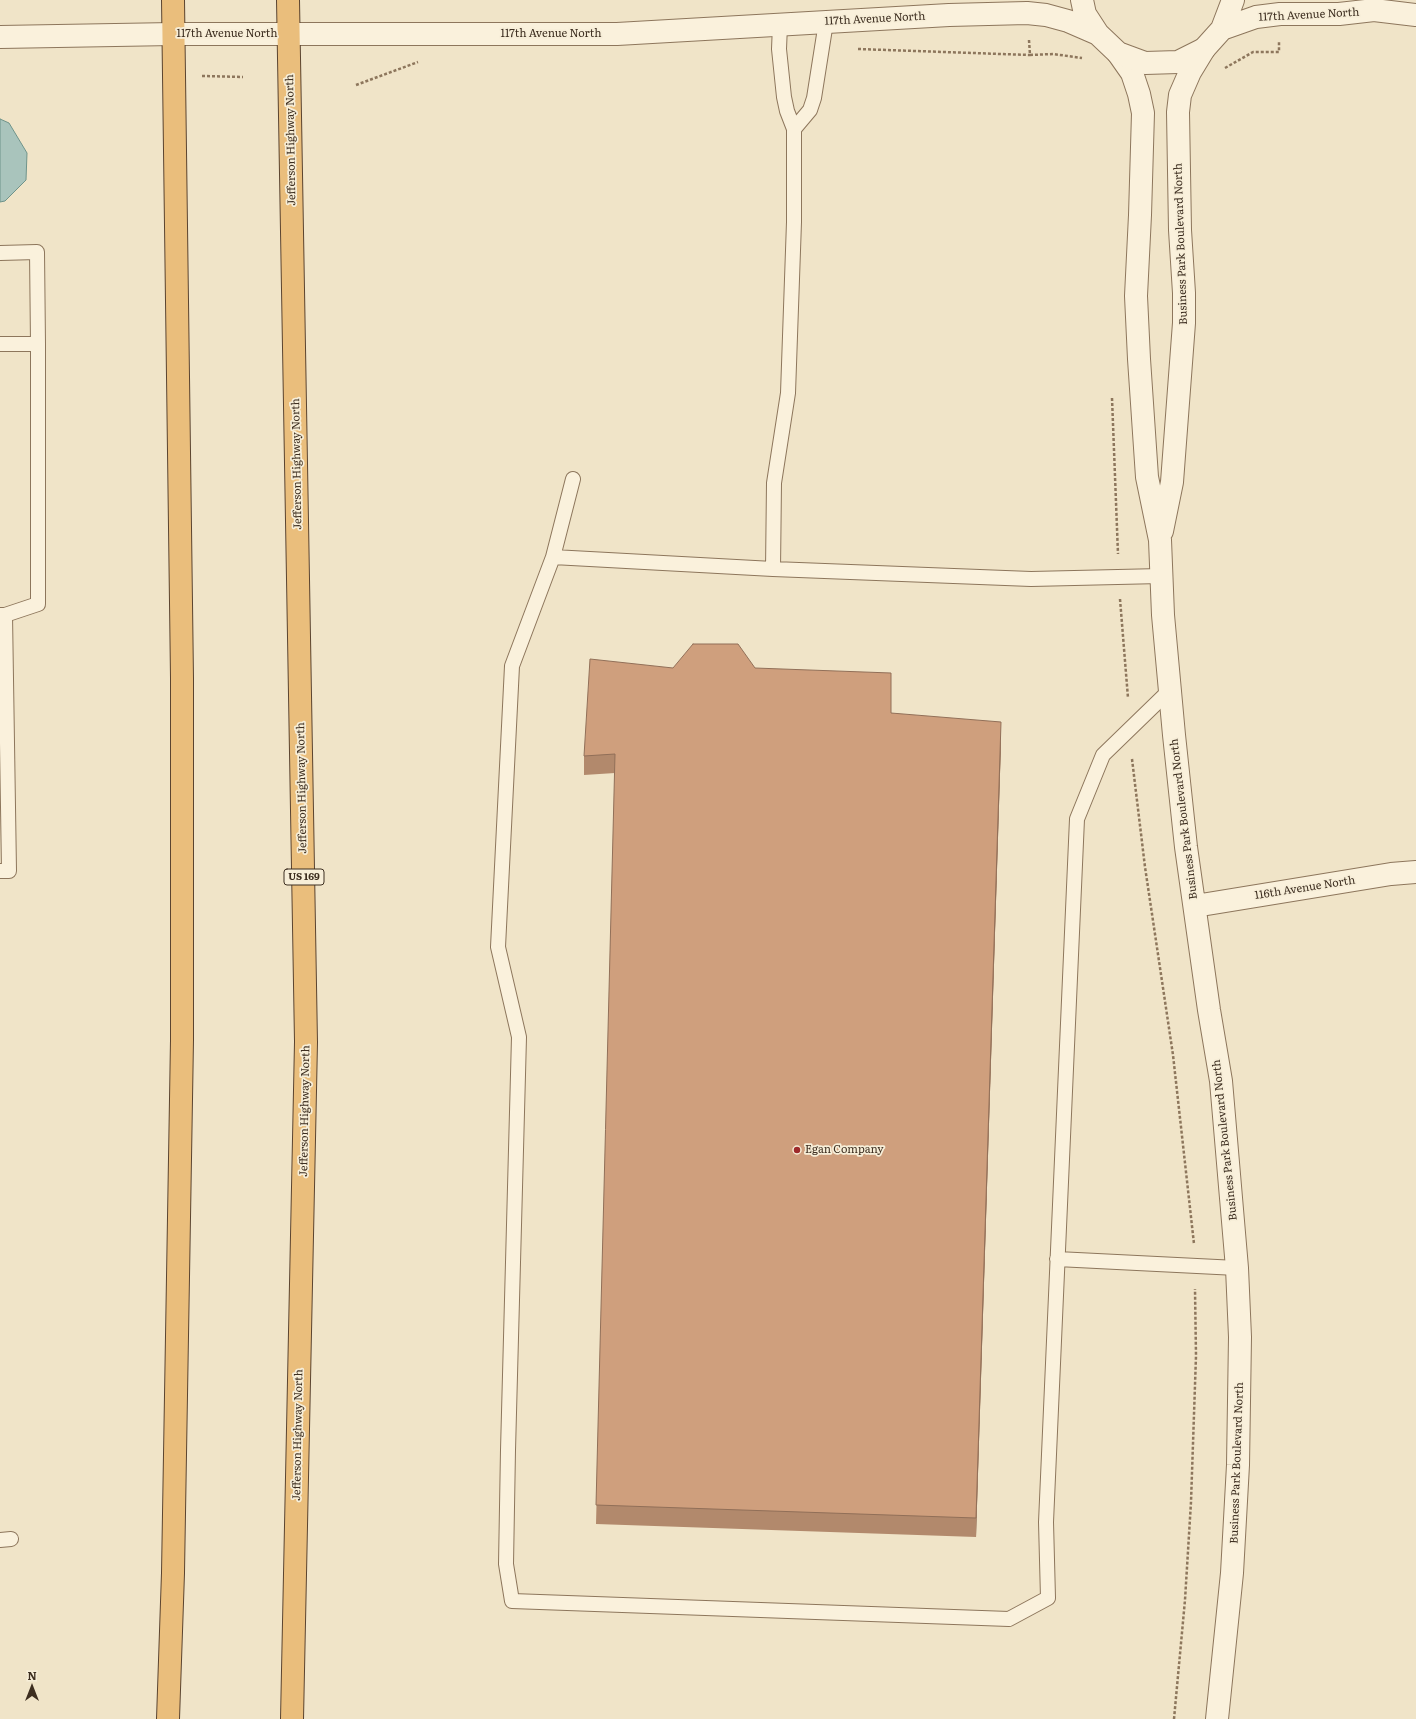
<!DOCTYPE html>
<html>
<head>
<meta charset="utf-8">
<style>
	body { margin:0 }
	#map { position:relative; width:1416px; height:1719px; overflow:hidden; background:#f0e4c8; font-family:Literata,serif }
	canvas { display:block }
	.north { position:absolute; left:12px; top:1667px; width:40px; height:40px; -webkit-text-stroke:3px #f7eed8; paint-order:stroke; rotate:0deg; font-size:11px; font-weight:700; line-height:16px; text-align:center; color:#3d2e20 }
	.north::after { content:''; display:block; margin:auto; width:14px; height:18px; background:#3d2e20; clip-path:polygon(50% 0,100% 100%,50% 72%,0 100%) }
</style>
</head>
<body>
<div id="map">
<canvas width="1416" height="1719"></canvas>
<div class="north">N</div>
</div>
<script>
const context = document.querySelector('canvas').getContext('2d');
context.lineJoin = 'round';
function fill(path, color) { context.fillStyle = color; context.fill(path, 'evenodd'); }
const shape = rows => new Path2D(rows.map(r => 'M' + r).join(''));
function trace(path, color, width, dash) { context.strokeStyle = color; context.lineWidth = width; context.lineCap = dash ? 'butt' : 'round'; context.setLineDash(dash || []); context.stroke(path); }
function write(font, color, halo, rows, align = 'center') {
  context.font = font + ' Literata,serif'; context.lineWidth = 3.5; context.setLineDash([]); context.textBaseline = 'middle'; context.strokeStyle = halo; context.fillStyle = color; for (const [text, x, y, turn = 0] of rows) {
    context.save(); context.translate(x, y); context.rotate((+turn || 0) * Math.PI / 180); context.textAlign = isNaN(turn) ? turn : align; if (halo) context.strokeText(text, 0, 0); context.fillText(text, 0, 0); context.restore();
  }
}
const water = shape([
	[0,119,9,123,27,153,26,180,5,201,0,202,0,119]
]);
fill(water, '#a9c4bc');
trace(water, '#6f938a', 1);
const service = shape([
	[794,129,810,110,814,98,826,22],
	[0,253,37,252,38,344],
	[0,344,38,344,38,604,5,615,0,615],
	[573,479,553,557,512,666,498,947,519,1037,508,1450,506,1564,512,1601,1009,1619,1048,1598,1046,1522,1077,819,1103,755,1170,690],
	[553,557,773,569,774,483,788,393,794,222,794,129,787,111,784,97,779,49,780,25],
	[773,569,1031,579,1161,576],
	[0,871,9,871,5,615],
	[1057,1259,1237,1268],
	[0,1540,11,1539]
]);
const minor = shape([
	[1118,53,1132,73,1139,94,1143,113,1140,215,1136,296,1139,359,1147,477,1160,540,1163,615,1174,735,1186,847,1209,1010,1221,1081,1237,1268,1240,1337,1238,1465,1232,1573,1217,1719],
	[1162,531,1172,482,1184,323,1184,293,1180,230,1178,112,1180,95,1190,72,1204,49],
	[1195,906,1391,874,1416,872]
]);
const tertiary = shape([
	[1082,0,1085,14,1098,34,1118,53,1145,63,1178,62,1204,49,1222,29,1233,0],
	[1222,29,1256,17,1280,14,1339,14,1374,10,1416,15],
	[0,37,173,34,617,34,949,15,1027,13,1046,15,1068,21,1098,34]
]);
const trunk = shape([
	[288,0,306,1042,292,1719],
	[168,1719,173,1573,182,1040,182,678,173,0]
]);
trace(service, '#8d765c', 16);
trace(minor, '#8d765c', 24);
trace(tertiary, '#8d765c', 24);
trace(trunk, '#5b4430', 24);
trace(shape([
	[1029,40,1030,55,1053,54,1082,58],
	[858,49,1030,55],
	[1225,68,1253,52,1279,52,1279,41],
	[202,76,243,77],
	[356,85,418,62],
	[1112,398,1118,554],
	[1120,599,1128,698],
	[1132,759,1145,867,1173,1055,1194,1244],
	[1174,1719,1185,1600,1191,1502,1196,1356,1195,1289]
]), '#8d765c', 2.5, [3, 2]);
trace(service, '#faf1dc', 14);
trace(minor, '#faf1dc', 22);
trace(tertiary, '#faf1dc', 22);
trace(trunk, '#eabe7c', 22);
fill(shape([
	[673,668,755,668,891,713,1001,742,976,1537,596,1524,615,773,584,775,584,756]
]), '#b2896c');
fill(shape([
	[1001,722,1001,742,976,1537,976,1518]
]), '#916f58');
const building = shape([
	[693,644,738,644,755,668,891,673,891,713,1001,722,976,1518,596,1505,615,754,584,756,590,659,673,668,693,644]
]);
fill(building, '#cf9f7d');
trace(building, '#916f58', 1);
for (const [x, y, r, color] of [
	[797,1150,4,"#9e2a2b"]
]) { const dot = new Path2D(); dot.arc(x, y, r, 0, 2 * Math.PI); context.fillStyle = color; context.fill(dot); trace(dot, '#f7eed8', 1.5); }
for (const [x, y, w] of [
	[304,877,40]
]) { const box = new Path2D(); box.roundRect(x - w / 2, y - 8, w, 16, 3); context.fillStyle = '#f7eed8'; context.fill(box); trace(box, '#3d2e20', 1); }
write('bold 10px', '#3d2e20', null, [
	["US 169",304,877]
]);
write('11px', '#3d2e20', '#f7eed8', [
	["117th Avenue North",1309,15,-3],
	["117th Avenue North",875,19,-3],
	["117th Avenue North",227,34],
	["117th Avenue North",551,34],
	["Jefferson Highway North",291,140,-91],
	["Business Park Boulevard North",1181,244,-92],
	["Jefferson Highway North",297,464,-91],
	["Jefferson Highway North",302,788,-91],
	["Business Park Boulevard North",1184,819,-97],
	["116th Avenue North",1305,888,-9],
	["Jefferson Highway North",305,1111,-89],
	["Business Park Boulevard North",1225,1140,-96],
	["Jefferson Highway North",298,1435,-89],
	["Business Park Boulevard North",1237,1463,-88]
]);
write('11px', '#3d2e20', '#f7eed8', [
	["Egan Company",805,1150]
], 'left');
</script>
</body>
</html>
